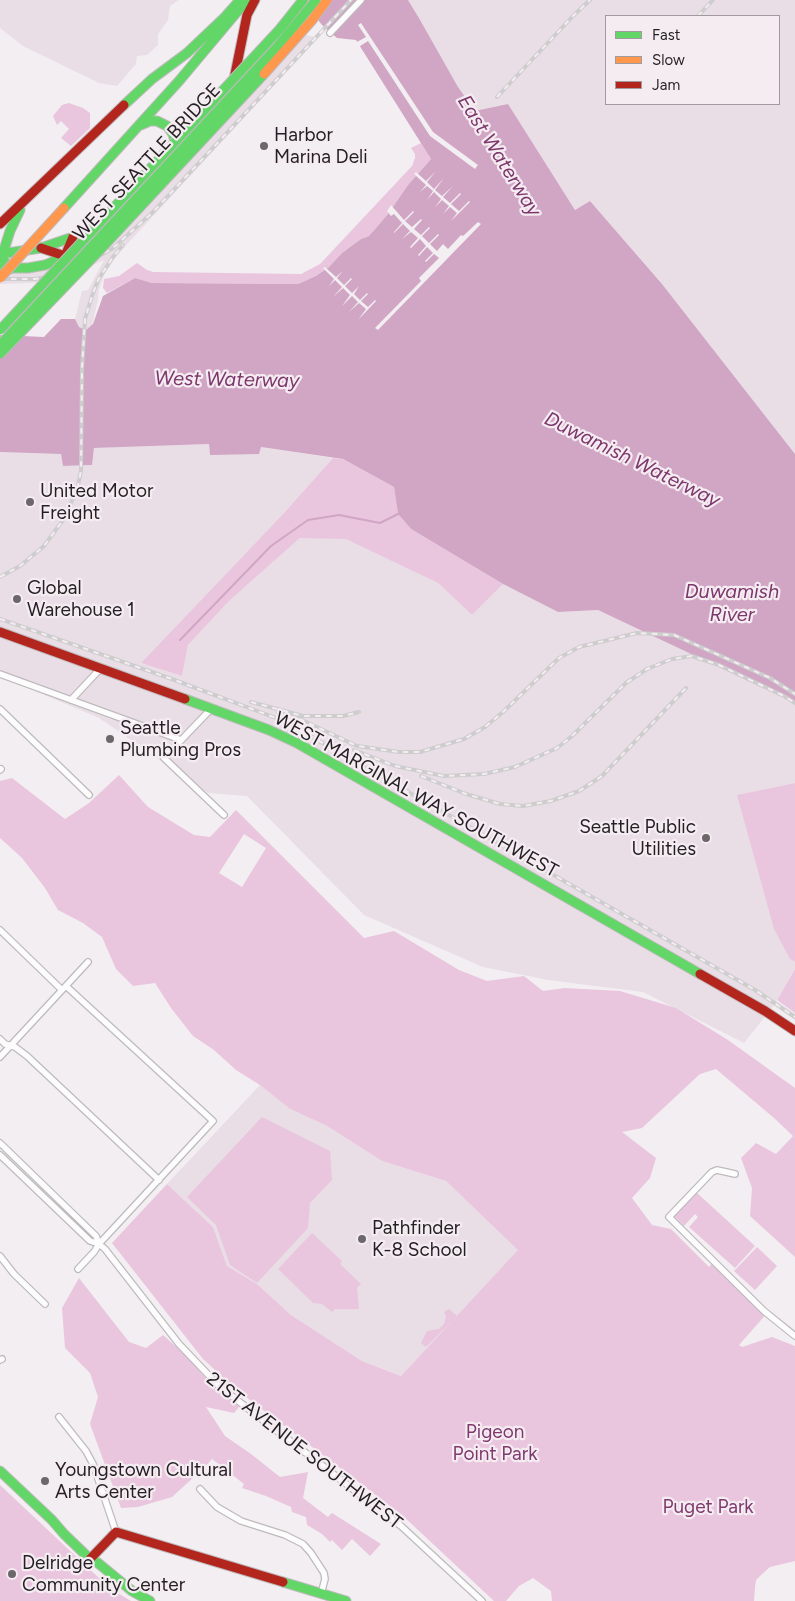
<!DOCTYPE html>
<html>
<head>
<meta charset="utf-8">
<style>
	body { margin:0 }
	#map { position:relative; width:795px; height:1601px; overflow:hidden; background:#f3eef1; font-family:Figtree,sans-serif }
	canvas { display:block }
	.legend { position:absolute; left:605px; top:15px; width:175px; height:90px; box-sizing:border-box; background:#f5ecf2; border:1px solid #a19a9f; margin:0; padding:6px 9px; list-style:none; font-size:15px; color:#231f22 }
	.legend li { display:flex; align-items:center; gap:10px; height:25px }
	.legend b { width:25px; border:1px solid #a19a9f }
</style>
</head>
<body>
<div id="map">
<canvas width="795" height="1601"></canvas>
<ul class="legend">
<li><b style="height:6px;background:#63d668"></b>Fast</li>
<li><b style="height:6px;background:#ff974d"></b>Slow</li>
<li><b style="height:6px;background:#b3261e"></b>Jam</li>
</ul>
</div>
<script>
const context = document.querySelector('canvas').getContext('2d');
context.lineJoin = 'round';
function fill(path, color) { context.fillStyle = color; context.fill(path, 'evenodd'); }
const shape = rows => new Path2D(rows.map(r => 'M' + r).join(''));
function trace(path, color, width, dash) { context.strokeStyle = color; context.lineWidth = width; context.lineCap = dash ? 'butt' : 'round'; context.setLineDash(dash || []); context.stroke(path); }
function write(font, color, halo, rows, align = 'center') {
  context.font = font + ' Figtree,sans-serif'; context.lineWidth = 4.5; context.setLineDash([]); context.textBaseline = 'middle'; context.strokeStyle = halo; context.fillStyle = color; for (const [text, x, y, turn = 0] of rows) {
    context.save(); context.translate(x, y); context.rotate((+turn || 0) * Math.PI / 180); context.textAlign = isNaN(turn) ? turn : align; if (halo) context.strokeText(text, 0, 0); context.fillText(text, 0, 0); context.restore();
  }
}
fill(shape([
	[0,0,179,0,170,6,168,20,158,34,158,45,147,55,137,56,136,64,117,86,99,83,23,46,0,28],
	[408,0,795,0,795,454,662,284,590,201,575,210,508,104,475,112,458,87,419,18],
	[606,16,779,16,779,104,606,104],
	[306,35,318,38,117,255,104,275,99,289,98,300,92,326,86,330,79,327,75,319,82,291,88,290,104,260,53,282,0,284,0,272,36,272,60,262],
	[209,444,210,455,261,447,333,458,283,514,141,663,182,676,188,645,229,601,300,538,346,538,438,583,472,615,503,584,558,612,598,610,638,628,795,673,795,783,738,795,790,959,795,962,795,969,776,1001,795,1014,795,1020,774,1005,744,1043,643,992,548,980,483,967,364,915,247,796,208,793,99,718,0,676,0,452,61,454,63,466,92,465,94,448],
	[260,1085,290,1109,327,1126,382,1161,446,1181,519,1250,401,1376,362,1361,291,1315,257,1284,227,1266,213,1227,167,1184]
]), '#e9dee6');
fill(shape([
	[69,103,83,108,90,113,90,128,71,146,61,138,69,129,61,121,57,125,53,116,62,105],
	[421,143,431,159,408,185,388,214,369,236,361,239,342,253,329,267,316,276,298,284,152,283,135,278,107,293,103,288,104,279,119,276,137,263,147,270,153,272,301,274,320,264,412,166,415,158,415,154,411,148],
	[333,458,343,459,394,487,398,514,411,529,503,584,472,615,438,583,346,539,300,538,229,601,188,645,182,676,141,663,283,514],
	[119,775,148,807,194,835,210,837,236,810,364,938,394,931,459,970,487,981,524,976,543,991,565,988,620,991,676,1008,728,1040,795,1088,795,1257,750,1216,752,1188,741,1158,756,1143,776,1154,793,1136,774,1118,716,1069,700,1074,642,1128,622,1132,656,1158,650,1178,632,1198,652,1225,671,1229,709,1267,715,1260,769,1311,739,1345,742,1347,772,1337,795,1346,795,1561,770,1567,761,1575,756,1580,755,1587,754,1601,552,1601,551,1591,533,1578,519,1586,506,1601,494,1601,402,1515,238,1391,203,1359,112,1243,167,1184,213,1227,227,1266,257,1284,291,1315,362,1361,401,1376,518,1250,446,1181,382,1161,327,1126,290,1109,260,1085,236,1070,214,1050,193,1036,171,1008,155,983,133,986,116,969,102,937,83,923,58,910,45,888,22,858,0,838,0,781,12,778,65,819,89,803],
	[244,834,266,848,242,887,219,873],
	[795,783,795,962,790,959,774,929,737,795],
	[795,969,795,1013,777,1000],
	[262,1117,330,1151,332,1180,310,1203,308,1228,257,1283,230,1265,216,1225,187,1197],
	[696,1192,755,1246,735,1268,689,1227,698,1217,695,1214,684,1226,674,1216],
	[312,1233,342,1261,340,1264,361,1284,357,1288,359,1309,335,1309,332,1312,322,1304,313,1303,278,1269],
	[757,1247,777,1266,755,1290,734,1271],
	[79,1278,129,1342,146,1348,163,1335,182,1352,213,1386,239,1407,234,1413,206,1407,225,1436,251,1454,280,1477,308,1472,303,1498,328,1517,332,1513,381,1544,370,1556,352,1539,342,1550,332,1540,330,1542,322,1534,307,1525,306,1517,292,1512,291,1507,266,1496,242,1488,244,1484,212,1459,205,1467,172,1497,138,1507,121,1508,90,1424,98,1397,90,1373,65,1348,62,1308],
	[449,1309,457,1316,426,1347,421,1343,427,1331,439,1329,444,1324,446,1317,444,1312],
	[0,1485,100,1579,116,1592,131,1601,0,1601]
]), '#e9c6de');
fill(shape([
	[302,0,408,0,419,18,458,87,475,111,508,104,575,210,590,201,662,284,795,454,795,703,598,610,558,612,503,584,411,529,398,514,394,487,343,459,261,447,259,454,210,455,209,444,94,448,92,465,63,466,61,454,0,452,0,335,44,337,61,319,75,319,79,327,86,330,93,324,103,296,135,278,152,283,298,284,316,276,329,267,342,253,361,239,369,236,388,214,408,185,431,159,356,40,337,38,322,25]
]), '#d0a6c4');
fill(shape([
	[361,23,433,132,478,165,475,169,430,136,368,41,357,48,355,43,366,37,358,25],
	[436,171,427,182,434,189,444,178,435,190,442,196,453,186,443,197,450,203,460,193,461,194,451,204,459,211,469,201,470,202,451,221,457,213,450,207,443,214,449,206,442,200,435,207,441,199,434,192,427,200,433,191,427,186,420,192,426,185,414,174,416,172,426,181],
	[391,205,404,220,413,211,414,212,405,221,412,227,421,219,422,220,414,229,421,235,429,227,430,228,422,236,429,243,438,234,439,235,430,244,437,251,443,244,448,249,461,235,463,236,478,222,481,224,378,330,375,328,421,281,419,278,439,258,434,254,426,262,425,261,433,253,427,247,419,256,418,255,426,246,420,239,411,248,410,247,418,238,411,232,402,239,410,231,403,224,394,233,394,232,402,223,394,214,391,216,387,211],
	[325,267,336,277,343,271,337,278,344,285,351,278,352,279,345,286,352,293,359,286,354,294,360,300,367,293,368,294,361,301,368,307,375,300,376,301,358,320,366,309,359,303,349,312,358,302,352,296,342,306,350,295,343,288,333,297,342,287,335,280,329,286,334,279,323,268]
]), '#f3eef1');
trace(shape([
	[180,640,271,546,308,520,339,515,380,523,398,514]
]), '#d0a6c4', 2);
const street = shape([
	[330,33,361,0],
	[0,674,181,740],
	[71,700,101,668],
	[0,709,89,795],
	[211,709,164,758,224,815],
	[0,770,1,769],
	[0,930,62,990],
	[66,986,213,1121,99,1244,94,1252,78,1269],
	[0,1039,5,1044,15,1047,27,1056,159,1180],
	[0,1057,88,962],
	[0,1143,96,1236,99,1244,105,1249,179,1344,220,1387,401,1526,482,1601],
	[0,1155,90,1241,99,1244],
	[735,1174,717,1170,712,1172,669,1217,764,1311,795,1336],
	[0,1256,14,1274,45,1304],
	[0,1360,2,1359],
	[59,1417,86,1451,93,1464,116,1532],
	[200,1489,217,1507,241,1521,285,1535,303,1544,311,1553,324,1573,325,1579,321,1594]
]);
const fast = shape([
	[124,105,152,79,187,53,225,17,240,0],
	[141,125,150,121,157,121,167,126,173,134,176,145],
	[64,208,179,81,247,0],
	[0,254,41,248,73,237,94,227],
	[0,268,28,268,45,265,67,256],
	[10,269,3,259,3,253,10,231,20,210],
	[185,699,269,730,297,743,700,974],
	[0,1471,52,1520,64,1534,90,1559,98,1563,132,1591,150,1601],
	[283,1582,346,1601]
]);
const jam = shape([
	[234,79,247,15,255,0],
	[0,224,124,105],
	[41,248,65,256,73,237],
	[0,632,185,699],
	[700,974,765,1011,795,1031],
	[90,1559,116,1532,283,1582]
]);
trace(street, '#bebabd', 8);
trace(fast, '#bebabd', 11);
trace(jam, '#bebabd', 11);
trace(street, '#fdfcfd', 5.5);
trace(fast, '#63d668', 9);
trace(jam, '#b3261e', 9);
const rail = shape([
	[698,16,713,0],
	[497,97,573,16,590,0],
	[0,279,35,279,58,275,75,270,113,248,153,212,351,0],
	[0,577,20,566,44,546,63,520,77,490,81,471,82,368,85,319,92,296,98,280,113,257,123,245],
	[0,619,169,678,284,721,755,990,795,1017],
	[251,702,303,716,343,716,359,712],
	[278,713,302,720,357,746,399,752,420,752,464,739,485,727,503,712,559,658,579,647,637,633,674,635,770,678,795,694],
	[354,750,395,766,444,776,484,774,515,767,557,748,571,737,626,683,647,669,672,659,692,656,719,665,784,696,795,703],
	[421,776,466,794,500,804,523,806,551,801,579,791,602,776,686,688]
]);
trace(rail, '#cecdcd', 4);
trace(rail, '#f5ecf2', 2, [5.5]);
const fastBridge = shape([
	[0,330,280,29,303,0],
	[0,345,277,47,316,0],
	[0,354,99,251,264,74]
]);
const slowBridge = shape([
	[264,74,312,20,327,0],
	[0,278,64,208]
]);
trace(fastBridge, '#bebabd', 11, []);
trace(slowBridge, '#bebabd', 11, []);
trace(fastBridge, '#63d668', 9);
trace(slowBridge, '#ff974d', 9);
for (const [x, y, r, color] of [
	[264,146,5,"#6c676a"],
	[30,502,5,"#6c676a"],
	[17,599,5,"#6c676a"],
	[110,739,5,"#6c676a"],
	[706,838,5,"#6c676a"],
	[362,1239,5,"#6c676a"],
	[45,1481,5,"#6c676a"],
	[12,1574,5,"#6c676a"]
]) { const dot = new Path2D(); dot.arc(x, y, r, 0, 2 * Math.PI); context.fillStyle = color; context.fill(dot); trace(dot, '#f5ecf2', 2); }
write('19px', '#231f22', '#f5ecf2', [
	["Harbor",274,135],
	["Marina Deli",274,157],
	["United Motor",40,491],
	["Freight",40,513],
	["Global",27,588],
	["Warehouse 1",27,610],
	["Seattle",120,728],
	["Plumbing Pros",120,750],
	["Seattle Public",696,827,"right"],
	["Utilities",696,849,"right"],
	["Pathfinder",372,1228],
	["K-8 School",372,1250],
	["Youngstown Cultural",55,1470],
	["Arts Center",55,1492],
	["Delridge",22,1563],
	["Community Center",22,1585]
], 'left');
write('19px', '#231f22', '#f5ecf2', [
	["WEST SEATTLE BRIDGE",147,162,-47],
	["WEST MARGINAL WAY SOUTHWEST",416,795,29],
	["21ST AVENUE SOUTHWEST",304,1451,38]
]);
write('19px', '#7f396e', '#f5ecf2', [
	["Pigeon",495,1432],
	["Point Park",495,1454],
	["Puget Park",708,1507]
]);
write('italic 20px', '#7d376c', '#f5ecf2', [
	["East Waterway",499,156,58],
	["West Waterway",227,380,1],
	["Duwamish Waterway",632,460,26],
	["Duwamish",732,592],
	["River",732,615]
]);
</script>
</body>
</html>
